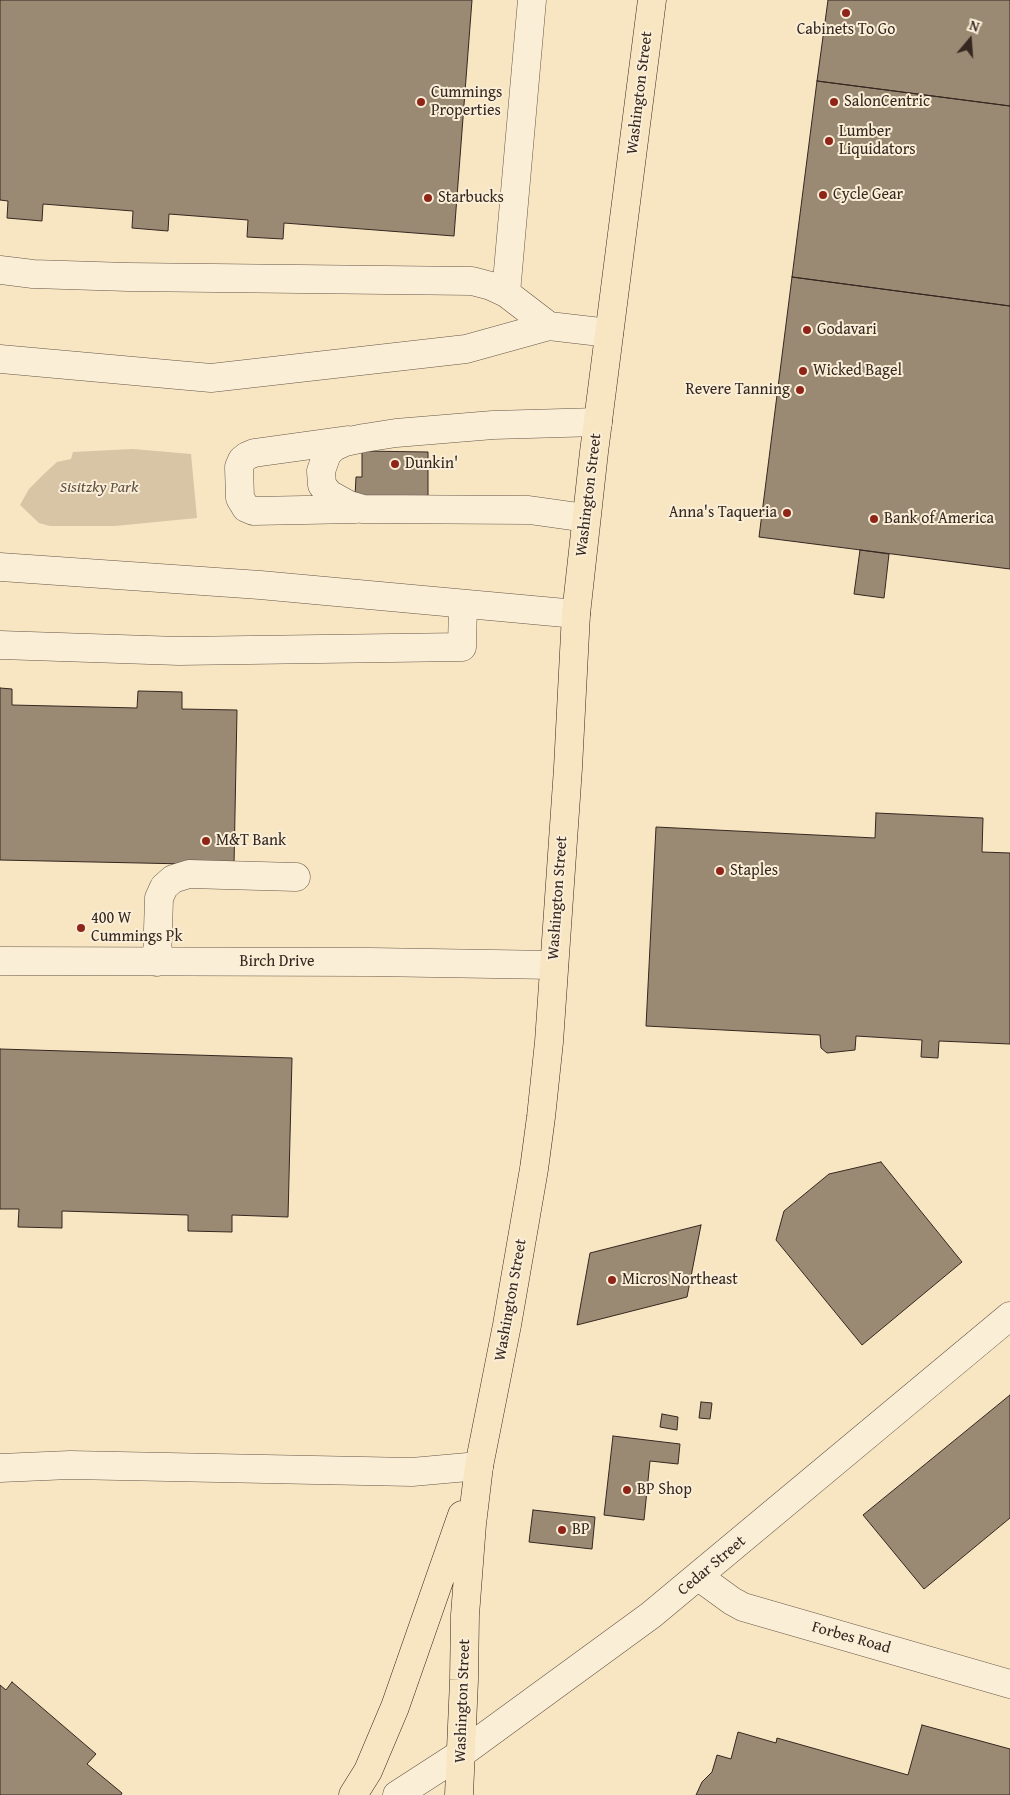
<!DOCTYPE html>
<html>
<head>
<meta charset="utf-8">
<style>
	body { margin:0 }
	#map { position:relative; width:1010px; height:1795px; overflow:hidden; background:#f8e5c1; font-family:"Gentium Book Plus",serif }
	canvas { display:block }
	.north { position:absolute; left:945px; top:15px; width:50px; height:50px; -webkit-text-stroke:4px #faeed7; paint-order:stroke; rotate:18deg; font-size:14px; font-weight:700; line-height:20px; text-align:center; color:#352720 }
	.north::after { content:''; display:block; margin:auto; width:18px; height:22px; background:#352720; clip-path:polygon(50% 0,100% 100%,50% 72%,0 100%) }
</style>
</head>
<body>
<div id="map">
<canvas width="1010" height="1795"></canvas>
<div class="north">N</div>
</div>
<script>
const context = document.querySelector('canvas').getContext('2d');
context.lineJoin = 'round';
function fill(path, color) { context.fillStyle = color; context.fill(path, 'evenodd'); }
const shape = rows => new Path2D(rows.map(r => 'M' + r).join(''));
function trace(path, color, width, dash) { context.strokeStyle = color; context.lineWidth = width; context.lineCap = dash ? 'butt' : 'round'; context.setLineDash(dash || []); context.stroke(path); }
function write(font, color, halo, rows, align = 'center') {
  context.font = font + ' "Gentium Book Plus",serif'; context.lineWidth = 4; context.setLineDash([]); context.textBaseline = 'middle'; context.strokeStyle = halo; context.fillStyle = color; for (const [text, x, y, turn = 0] of rows) {
    context.save(); context.translate(x, y); context.rotate((+turn || 0) * Math.PI / 180); context.textAlign = isNaN(turn) ? turn : align; if (halo) context.strokeText(text, 0, 0); context.fillText(text, 0, 0); context.restore();
  }
}
fill(shape([
	[133,449,191,454,197,518,115,526,50,526,39,523,20,505,29,489,45,473,57,462,71,459,73,452]
]), '#d7c5a6');
const building = shape([
	[0,0,472,0,454,236,284,223,283,239,247,237,248,220,169,214,168,231,132,228,133,211,43,204,42,221,7,218,8,201,0,200,0,0],
	[828,0,1010,0,1010,106,817,81,828,0],
	[817,81,1010,106,1010,306,792,277,817,81],
	[792,277,1010,306,1010,569,759,537,792,277],
	[362,451,428,452,428,497,355,496,356,477,362,477,362,451],
	[860,550,889,554,884,598,854,594,860,550],
	[0,688,12,689,12,705,137,708,138,691,182,692,182,709,237,710,234,865,0,860,0,688],
	[876,813,983,818,982,852,1010,853,1010,1044,939,1041,938,1058,921,1057,922,1040,856,1036,855,1050,827,1053,821,1048,820,1035,646,1026,656,827,875,838,876,813],
	[0,1049,292,1058,288,1217,232,1215,232,1232,188,1231,188,1215,62,1211,62,1228,18,1227,19,1209,0,1209,0,1049],
	[881,1162,962,1262,862,1345,776,1240,784,1211,829,1174,881,1162],
	[701,1225,687,1297,577,1325,590,1253,701,1225],
	[1010,1395,1010,1518,924,1589,863,1515,1010,1395],
	[701,1402,712,1403,710,1419,699,1418,701,1402],
	[662,1414,678,1417,677,1430,660,1427,662,1414],
	[613,1436,680,1444,678,1464,650,1461,644,1520,604,1515,613,1436],
	[533,1510,595,1517,592,1549,529,1542,533,1510],
	[12,1682,96,1754,87,1764,122,1793,121,1795,0,1795,0,1685,6,1690,12,1682],
	[922,1725,1010,1749,1010,1795,696,1795,702,1782,712,1772,717,1755,731,1759,738,1732,776,1743,777,1738,908,1775,922,1725]
]);
fill(building, '#9a8a74');
trace(building, '#352720', 1);
const minor = shape([
	[0,270,33,274,128,277,472,281,491,286,506,293],
	[549,326,609,333],
	[0,359,211,378,466,349,549,326,506,293,532,0],
	[348,440,254,453,247,456,242,460,239,467,240,498,246,508,253,511,356,509],
	[586,518,529,510,363,509,349,505,329,494,322,485,321,471,327,454,334,447,345,442,364,438,396,433,493,425,598,422],
	[0,567,260,585,576,614],
	[0,645,179,651,462,647,463,604],
	[0,961,371,962,554,965],
	[157,962,159,898,164,887,173,879,189,874,296,877],
	[0,1468,70,1465,412,1472,479,1466],
	[699,1577,732,1601,743,1607,1010,1684],
	[397,1795,462,1753,651,1615,1010,1316]
]);
const major = shape([
	[353,1795,368,1771,395,1707,462,1515],
	[459,1795,464,1680,465,1615,472,1524,479,1466,507,1325,534,1169,541,1117,549,1042,568,768,576,614,594,452,652,0]
]);
trace(minor, '#665648', 29);
trace(major, '#352720', 29);
trace(minor, '#faeed7', 28);
trace(major, '#f8e5c1', 28);
for (const [x, y, r, color] of [
	[846,13,5,"#8f2418"],
	[421,102,5,"#8f2418"],
	[834,102,5,"#8f2418"],
	[829,141,5,"#8f2418"],
	[823,195,5,"#8f2418"],
	[428,198,5,"#8f2418"],
	[807,330,5,"#8f2418"],
	[803,371,5,"#8f2418"],
	[800,390,5,"#8f2418"],
	[395,464,5,"#8f2418"],
	[787,513,5,"#8f2418"],
	[874,519,5,"#8f2418"],
	[206,841,5,"#8f2418"],
	[720,871,5,"#8f2418"],
	[81,928,5,"#8f2418"],
	[612,1280,5,"#8f2418"],
	[627,1490,5,"#8f2418"],
	[562,1530,5,"#8f2418"]
]) { const dot = new Path2D(); dot.arc(x, y, r, 0, 2 * Math.PI); context.fillStyle = color; context.fill(dot); trace(dot, '#faeed7', 2); }
write('16px', '#352720', '#faeed7', [
	["Cabinets To Go",846,30,"center"],
	["Cummings",431,93],
	["Properties",431,111],
	["SalonCentric",844,102],
	["Lumber",839,132],
	["Liquidators",839,150],
	["Cycle Gear",833,195],
	["Starbucks",438,198],
	["Godavari",817,330],
	["Wicked Bagel",813,371],
	["Revere Tanning",790,390,"right"],
	["Dunkin'",405,464],
	["Anna's Taqueria",777,513,"right"],
	["Bank of America",884,519],
	["M&T Bank",216,841],
	["Staples",730,871],
	["400 W",91,919],
	["Cummings Pk",91,937],
	["Micros Northeast",622,1280],
	["BP Shop",637,1490],
	["BP",572,1530]
], 'left');
write('16px', '#352720', '#faeed7', [
	["Washington Street",640,93,-83],
	["Washington Street",589,495,-83],
	["Washington Street",558,898,-86],
	["Birch Drive",277,962],
	["Washington Street",511,1300,-80],
	["Cedar Street",712,1566,-40],
	["Forbes Road",851,1638,16],
	["Washington Street",463,1701,-88]
]);
write('italic 16px', '#5e4e42', '#faeed7', [
	["Sisitzky Park",99,488]
]);
</script>
</body>
</html>
